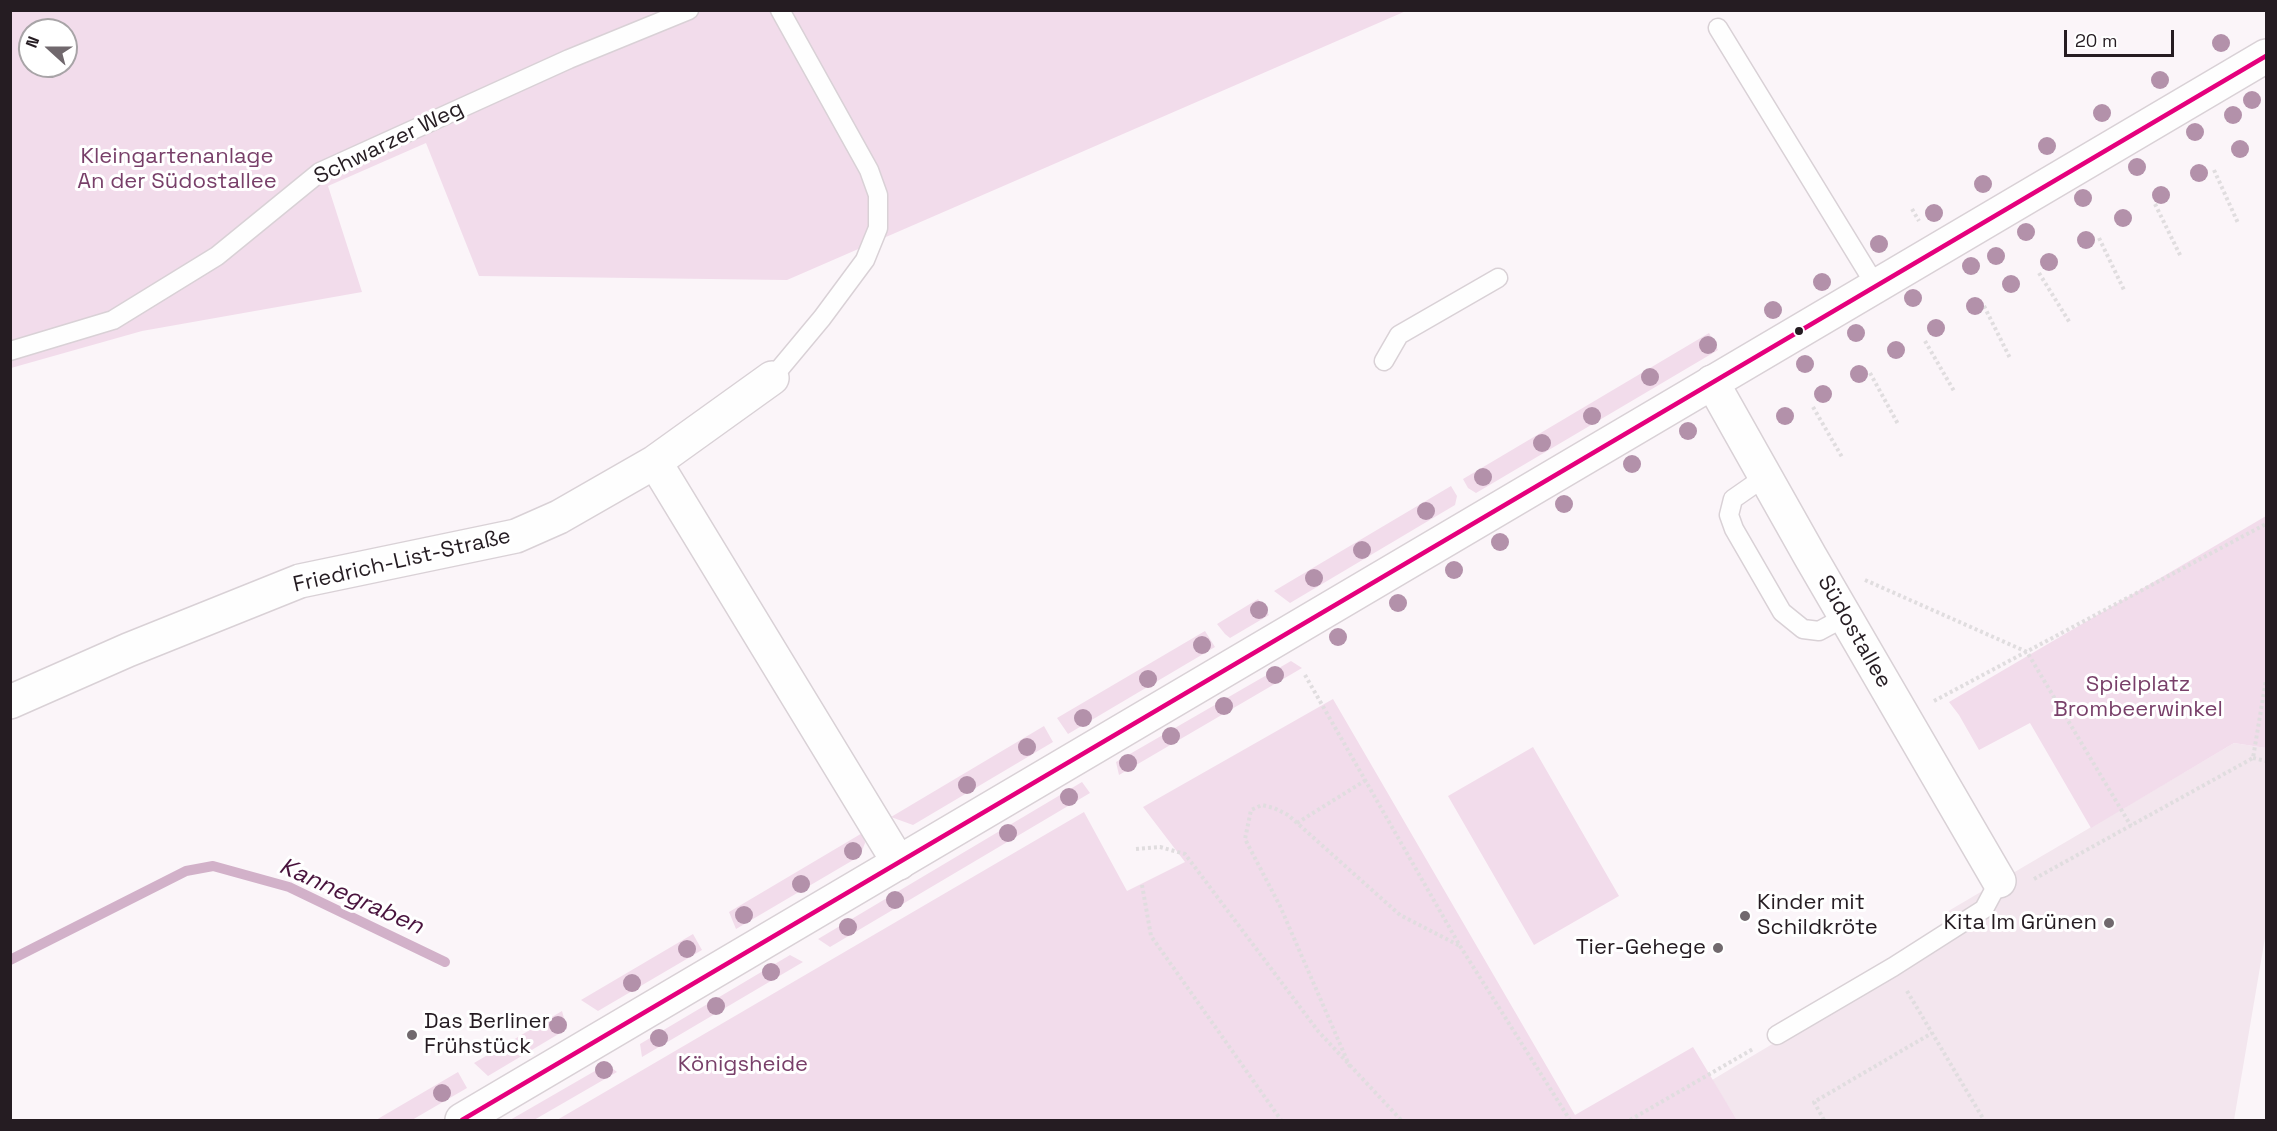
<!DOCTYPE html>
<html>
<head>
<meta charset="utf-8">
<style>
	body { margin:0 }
	#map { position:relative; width:2277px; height:1131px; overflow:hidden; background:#fbf5f9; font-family:"Space Grotesk",sans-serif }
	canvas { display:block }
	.frame { position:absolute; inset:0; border:12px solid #251c22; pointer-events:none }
	.north { position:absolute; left:18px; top:18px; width:60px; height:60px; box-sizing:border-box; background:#fff; border:2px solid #a8a4a7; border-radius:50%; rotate:291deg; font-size:16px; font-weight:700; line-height:24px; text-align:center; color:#251c22 }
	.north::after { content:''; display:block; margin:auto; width:21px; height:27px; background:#70686d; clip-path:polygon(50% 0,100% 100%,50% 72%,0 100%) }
	.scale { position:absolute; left:2064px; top:30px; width:110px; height:27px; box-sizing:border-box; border:3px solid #251c22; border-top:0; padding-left:8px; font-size:18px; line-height:21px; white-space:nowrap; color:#251c22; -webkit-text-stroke:4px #fff; paint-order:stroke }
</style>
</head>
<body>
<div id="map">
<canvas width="2277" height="1131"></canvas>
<div class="frame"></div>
<div class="north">N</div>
<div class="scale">20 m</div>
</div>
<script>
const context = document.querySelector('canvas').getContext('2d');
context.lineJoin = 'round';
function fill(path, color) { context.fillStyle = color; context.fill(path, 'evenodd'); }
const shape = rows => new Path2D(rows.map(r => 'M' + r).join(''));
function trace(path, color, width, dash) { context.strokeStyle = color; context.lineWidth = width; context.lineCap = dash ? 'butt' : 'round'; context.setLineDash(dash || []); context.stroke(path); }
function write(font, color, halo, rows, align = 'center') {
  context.font = font + ' "Space Grotesk",sans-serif'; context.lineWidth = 6; context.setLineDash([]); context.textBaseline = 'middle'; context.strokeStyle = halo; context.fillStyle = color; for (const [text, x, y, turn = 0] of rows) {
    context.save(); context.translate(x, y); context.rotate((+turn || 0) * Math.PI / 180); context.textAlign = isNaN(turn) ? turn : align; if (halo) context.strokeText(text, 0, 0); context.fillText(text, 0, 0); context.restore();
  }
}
fill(shape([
	[2234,743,2266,748,2266,932,2234,1120,1737,1120,1712,1080,1957,934,1945,913]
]), '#f3e6ee');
fill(shape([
	[11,11,1406,11,787,280,479,276,426,143,328,186,362,292,142,331,11,368],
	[30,30,66,30,66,66,30,66],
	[1709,333,1718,350,1476,493,1468,488,1463,479],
	[1451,486,1457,496,1455,505,1290,603,1274,591],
	[2266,516,2266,748,2234,743,2091,828,2030,723,1979,750,1959,715,1949,702],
	[1258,599,1269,615,1230,638,1225,634,1217,624],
	[1205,631,1215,647,1068,734,1057,718],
	[1291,661,1302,668,1119,775,1116,762],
	[1333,699,1575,1115,1693,1047,1737,1120,557,1120,1084,812,1127,891,1185,862,1143,807],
	[1044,726,1053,742,913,825,891,817],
	[1533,747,1619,896,1534,945,1448,796],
	[1082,782,1090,793,830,947,818,939],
	[864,832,865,843,860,856,736,929,729,912],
	[693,934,702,950,598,1011,581,1000],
	[790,955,803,962,642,1057,640,1044],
	[562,1011,567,1029,488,1076,474,1063],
	[607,1064,617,1072,534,1120,510,1120],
	[458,1072,467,1088,412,1120,376,1120]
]), '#f2dceb');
trace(shape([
	[10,960,186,871,213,866,289,887,445,962]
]), '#d2b1c9', 10);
const service = shape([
	[1718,28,1876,286],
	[10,351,113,320,217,256,320,172,569,59,689,10],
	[1384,361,1399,335,1498,278],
	[772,378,822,318,865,260,878,228,878,195,869,170,780,10],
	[1766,476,1733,499,1729,515,1734,529,1782,612,1803,629,1819,631,1845,617],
	[1777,1035,1893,967,1984,909,1999,881]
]);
const minor = shape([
	[1712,382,1810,556,1999,881],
	[655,462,772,378],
	[10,702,128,650,300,581,516,536,559,517,655,462,899,863]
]);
const tertiary = shape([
	[462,1120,2266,56]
]);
trace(service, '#d9d1d6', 21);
trace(minor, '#d9d1d6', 36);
trace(tertiary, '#d9d1d6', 36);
trace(shape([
	[2214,170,2238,223],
	[2155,204,2181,257],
	[1912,209,1919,221],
	[2099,238,2124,290],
	[2039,273,2070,323],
	[1984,306,2010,358],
	[1925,341,1954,391],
	[1870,373,1898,424],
	[1813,407,1842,457],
	[1865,580,2027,652,2131,826],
	[1305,675,1460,946,1570,1120],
	[1934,701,2266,524],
	[2253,758,2266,761],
	[1297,823,1366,780],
	[1136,849,1160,847,1185,854,1318,1031,1401,1120],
	[2034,879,2253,758,2266,680],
	[1142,885,1151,936,1281,1120],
	[1907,991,1984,1120],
	[1350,1067,1280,906,1245,839,1251,810,1262,805,1274,808,1288,815,1400,915,1460,946],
	[1630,1120,1753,1049],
	[1824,1120,1814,1102,1932,1033]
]), '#e0dddf', 4, [3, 3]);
trace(service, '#fefefe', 18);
trace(minor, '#fefefe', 33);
trace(tertiary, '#fefefe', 33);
trace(shape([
	[462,1120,2266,56]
]), '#e5007d', 4.5);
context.fillStyle = '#b391aa';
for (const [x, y] of [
	[2221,43],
	[2160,80],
	[2252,100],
	[2102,113],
	[2233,115],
	[2195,132],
	[2047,146],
	[2240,149],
	[2137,167],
	[2199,173],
	[1983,184],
	[2161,195],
	[2083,198],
	[1934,213],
	[2123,218],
	[2026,232],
	[2086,240],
	[1879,244],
	[1996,256],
	[2049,262],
	[1971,266],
	[1822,282],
	[2011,284],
	[1913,298],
	[1975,306],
	[1773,310],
	[1936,328],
	[1856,333],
	[1708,345],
	[1896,350],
	[1805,364],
	[1859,374],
	[1650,377],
	[1823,394],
	[1592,416],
	[1785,416],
	[1688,431],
	[1542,443],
	[1632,464],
	[1483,477],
	[1564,504],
	[1426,511],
	[1500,542],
	[1362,550],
	[1454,570],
	[1314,578],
	[1398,603],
	[1259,610],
	[1338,637],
	[1202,645],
	[1275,675],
	[1148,679],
	[1224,706],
	[1083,718],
	[1171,736],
	[1027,747],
	[1128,763],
	[967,785],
	[1069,797],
	[1008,833],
	[853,851],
	[801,884],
	[895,900],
	[744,915],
	[848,927],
	[687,949],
	[771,972],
	[632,983],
	[716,1006],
	[558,1025],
	[659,1038],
	[604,1070],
	[442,1093]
]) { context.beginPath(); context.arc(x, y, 9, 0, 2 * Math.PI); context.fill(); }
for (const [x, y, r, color] of [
	[1799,331,5,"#251c22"],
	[1745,916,6,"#70686d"],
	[2109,923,6,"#70686d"],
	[1718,948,6,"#70686d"],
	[412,1035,6,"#70686d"]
]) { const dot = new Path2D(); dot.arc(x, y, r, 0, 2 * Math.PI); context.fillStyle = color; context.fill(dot); trace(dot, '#fff', 2); }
write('22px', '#251c22', '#fff', [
	["Schwarzer Weg",389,143,-26],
	["Friedrich-List-Straße",402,561,-13],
	["Südostallee",1854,632,60]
]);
write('22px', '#783f69', '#fff', [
	["Kleingartenanlage",177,157],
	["An der Südostallee",177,182],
	["Spielplatz",2138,685],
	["Brombeerwinkel",2138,710],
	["Königsheide",743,1065]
]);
write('22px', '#251c22', '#fff', [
	["Kinder mit",1757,903],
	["Schildkröte",1757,928],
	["Kita Im Grünen",2097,923,"right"],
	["Tier-Gehege",1706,948,"right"],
	["Das Berliner",424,1022],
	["Frühstück",424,1047]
], 'left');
write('italic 24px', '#49133d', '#fff', [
	["Kannegraben",351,897,24]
]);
</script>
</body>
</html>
